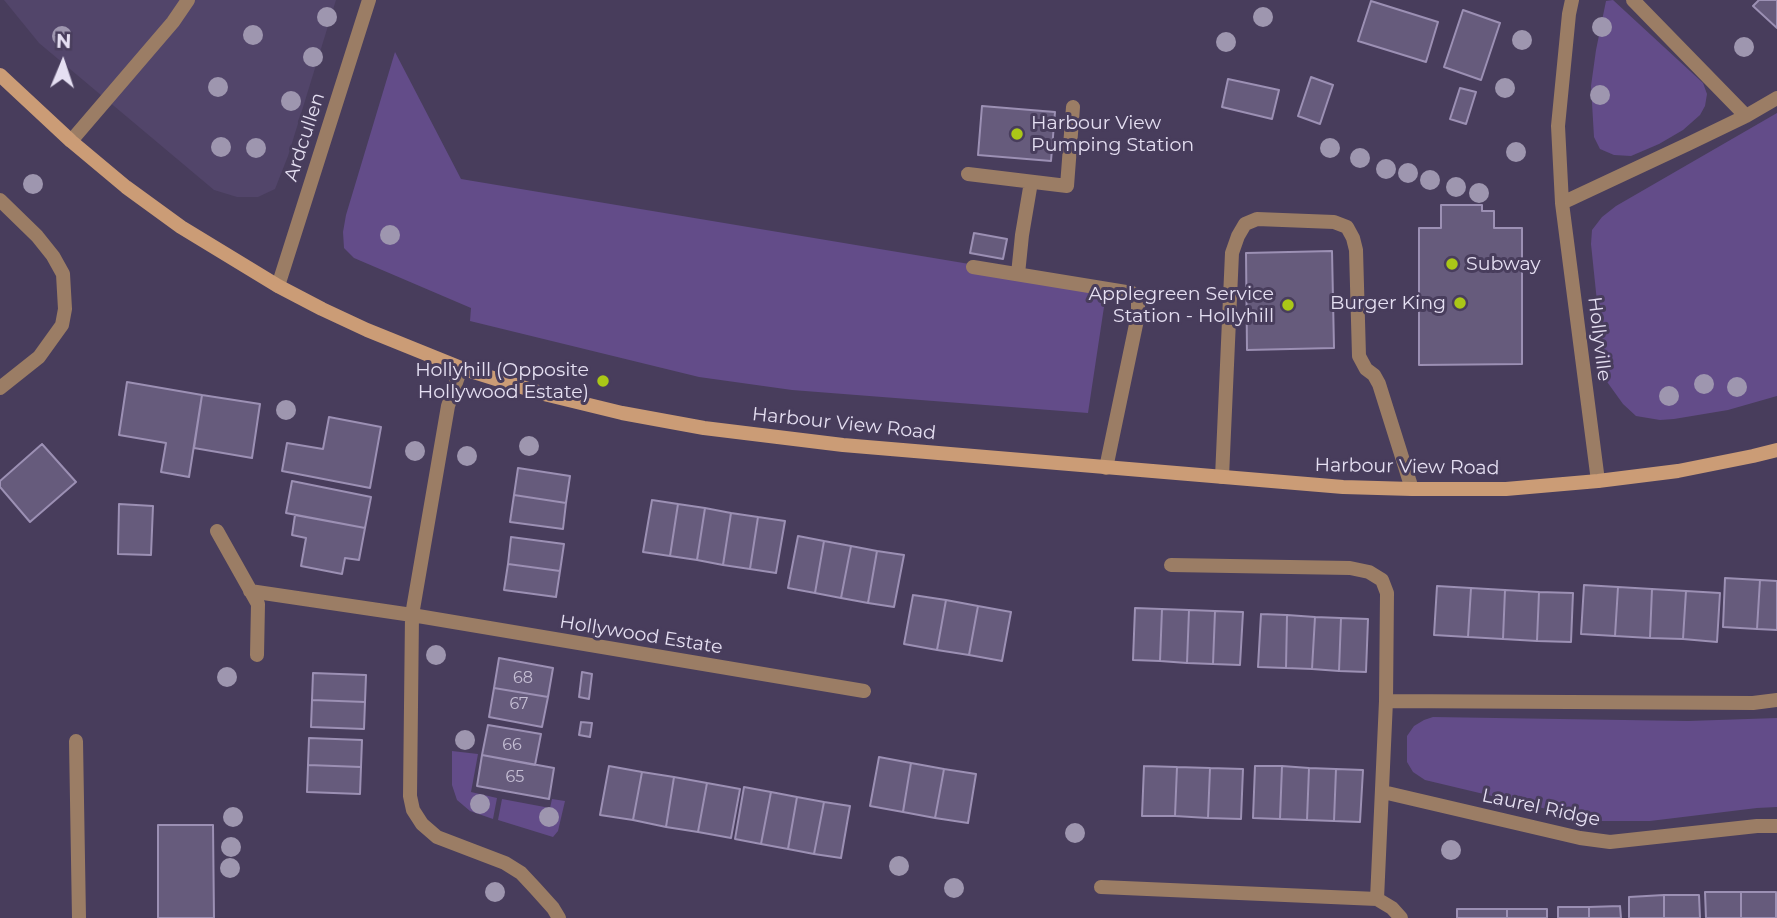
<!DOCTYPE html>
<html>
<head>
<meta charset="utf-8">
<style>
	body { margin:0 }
	#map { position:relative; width:1777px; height:918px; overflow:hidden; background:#483d5c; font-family:Montserrat,sans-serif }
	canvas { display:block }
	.north { position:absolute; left:28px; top:28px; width:70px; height:70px; -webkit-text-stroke:5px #483d5c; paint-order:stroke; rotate:2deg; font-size:19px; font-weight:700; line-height:28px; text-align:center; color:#e5dff2 }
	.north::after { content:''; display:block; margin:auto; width:24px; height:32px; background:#e5dff2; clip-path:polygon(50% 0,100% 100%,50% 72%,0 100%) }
</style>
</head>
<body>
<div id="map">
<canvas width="1777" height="918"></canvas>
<div class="north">N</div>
</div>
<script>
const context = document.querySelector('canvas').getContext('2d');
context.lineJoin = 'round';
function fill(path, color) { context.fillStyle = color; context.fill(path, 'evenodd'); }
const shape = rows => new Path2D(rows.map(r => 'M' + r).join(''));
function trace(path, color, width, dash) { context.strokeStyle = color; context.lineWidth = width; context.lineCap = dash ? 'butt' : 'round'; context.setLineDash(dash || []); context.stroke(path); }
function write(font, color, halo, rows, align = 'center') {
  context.font = font + ' Montserrat,sans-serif'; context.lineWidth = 6; context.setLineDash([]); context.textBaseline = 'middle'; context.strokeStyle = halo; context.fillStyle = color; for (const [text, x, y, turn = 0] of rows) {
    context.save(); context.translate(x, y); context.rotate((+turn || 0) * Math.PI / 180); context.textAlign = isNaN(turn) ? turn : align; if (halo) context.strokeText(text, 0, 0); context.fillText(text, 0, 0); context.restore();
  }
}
fill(shape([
	[4,0,336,0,288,156,275,189,258,197,237,197,214,190,39,43]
]), '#52456a');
fill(shape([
	[1613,0,1703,83,1707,94,1705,106,1700,115,1683,130,1659,144,1631,156,1614,155,1600,149,1594,137,1591,86,1596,50,1606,1],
	[395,52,461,179,1107,287,1088,413,792,390,699,377,470,321,471,308,354,258,344,248,343,232,346,215],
	[1777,113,1777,396,1728,410,1674,419,1660,420,1636,416,1623,404,1605,379,1591,244,1592,230,1602,217,1616,206],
	[1433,717,1688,721,1777,718,1777,807,1757,808,1650,821,1597,821,1425,780,1413,772,1407,762,1407,736,1414,726,1424,720],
	[452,751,478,754,471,792,497,798,493,819,470,811,457,800,452,785],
	[502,799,550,808,552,799,565,801,558,831,553,837,498,820]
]), '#634c89');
const building = shape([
	[1759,0,1777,0,1777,28,1753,6,1759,0],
	[1371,1,1438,22,1426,62,1358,41,1371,1],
	[1463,10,1500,23,1481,80,1444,67,1463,10],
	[1311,77,1333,85,1320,124,1298,116,1311,77],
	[1228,79,1279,90,1272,119,1222,107,1228,79],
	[1460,88,1476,92,1466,124,1450,119,1460,88],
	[982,106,1055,112,1051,161,978,155,982,106],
	[1441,205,1482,205,1482,211,1494,211,1494,228,1522,228,1522,364,1419,365,1419,228,1441,228,1441,205],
	[974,233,1007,239,1003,259,970,253,974,233],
	[1332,251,1334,348,1247,350,1246,253,1332,251],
	[127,382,202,395,189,477,161,472,166,443,119,435,127,382],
	[202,395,260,404,252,458,194,448,202,395],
	[329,417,381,427,370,488,282,471,287,443,323,449,329,417],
	[42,444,76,482,30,522,0,487,0,481,42,444],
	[518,468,570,476,566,503,514,495,518,468],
	[292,481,371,497,365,528,286,513,292,481],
	[514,495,566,503,563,529,510,522,514,495],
	[652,500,678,504,670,556,643,552,652,500],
	[119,504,153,506,151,555,118,554,119,504],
	[678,504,705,508,697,560,670,556,678,504],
	[705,508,731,513,723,565,697,560,705,508],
	[731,513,758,517,750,569,723,565,731,513],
	[295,515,365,528,359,560,345,558,342,574,301,566,306,538,292,535,295,515],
	[758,517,785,521,776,573,750,569,758,517],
	[798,536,824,541,815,593,788,588,798,536],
	[511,537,564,544,560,571,508,564,511,537],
	[824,541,851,546,841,598,815,593,824,541],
	[851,546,877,551,868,603,841,598,851,546],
	[877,551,904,555,894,607,868,603,877,551],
	[508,564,560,571,556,597,504,590,508,564],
	[1725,578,1760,580,1757,629,1723,627,1725,578],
	[1760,580,1777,581,1777,630,1757,629,1760,580],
	[1584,585,1618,587,1615,636,1581,634,1584,585],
	[1437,586,1471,588,1468,637,1434,635,1437,586],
	[1618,587,1652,589,1650,638,1615,636,1618,587],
	[1471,588,1505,590,1503,639,1468,637,1471,588],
	[1652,589,1686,591,1683,639,1650,638,1652,589],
	[1505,590,1539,592,1537,641,1503,639,1505,590],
	[1686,591,1720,593,1717,642,1683,639,1686,591],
	[1539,592,1573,593,1571,642,1537,641,1539,592],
	[913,595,946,600,937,650,904,644,913,595],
	[946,600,978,606,969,655,937,650,946,600],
	[978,606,1011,612,1002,661,969,655,978,606],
	[1135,608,1162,609,1160,661,1133,660,1135,608],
	[1162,609,1189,610,1187,663,1160,661,1162,609],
	[1189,610,1215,611,1213,664,1187,663,1189,610],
	[1215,611,1243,612,1240,665,1213,664,1215,611],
	[1261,614,1287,615,1286,668,1258,667,1261,614],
	[1287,615,1315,617,1312,669,1286,668,1287,615],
	[1315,617,1341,618,1339,671,1312,669,1315,617],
	[1341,618,1368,619,1366,672,1339,671,1341,618],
	[499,658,553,668,548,697,494,688,499,658],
	[582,672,592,674,589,699,579,697,582,672],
	[313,673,366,675,365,702,312,700,313,673],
	[494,688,548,697,542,727,489,717,494,688],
	[312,700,365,702,364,729,311,727,312,700],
	[581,722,592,723,590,737,579,735,581,722],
	[488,725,541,734,535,765,482,755,488,725],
	[309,738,362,740,361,767,308,765,309,738],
	[482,755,554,768,549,799,477,786,482,755],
	[879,757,911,763,903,812,870,806,879,757],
	[911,763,944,769,935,818,903,812,911,763],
	[308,765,361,767,360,794,307,792,308,765],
	[609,766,642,772,633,820,600,815,609,766],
	[1144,766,1177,767,1175,816,1142,816,1144,766],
	[1255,766,1282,766,1280,819,1253,818,1255,766],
	[1282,766,1309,768,1307,820,1280,819,1282,766],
	[1177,767,1210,768,1208,818,1175,816,1177,767],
	[1210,768,1243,769,1241,819,1208,818,1210,768],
	[1309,768,1336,769,1334,821,1307,820,1309,768],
	[944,769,976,774,968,823,935,818,944,769],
	[1336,769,1363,770,1360,822,1334,821,1336,769],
	[642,772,674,777,666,827,633,820,642,772],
	[674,777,707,783,698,832,666,827,674,777],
	[707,783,740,789,731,838,698,832,707,783],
	[744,787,771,792,761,844,735,839,744,787],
	[771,792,797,797,788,849,761,844,771,792],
	[797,797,824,802,814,854,788,849,797,797],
	[824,802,850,806,841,858,814,854,824,802],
	[158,825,213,825,214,918,158,918,158,825],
	[1705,892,1741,892,1741,918,1706,918,1705,892],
	[1741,892,1776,892,1776,918,1741,918,1741,892],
	[1664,895,1699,895,1700,918,1664,918,1664,895],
	[1664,895,1664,918,1629,918,1629,897,1664,895],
	[1620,906,1621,918,1589,918,1589,907,1620,906],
	[1558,907,1589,907,1589,918,1558,918,1558,907],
	[1457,909,1507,909,1507,918,1457,918,1457,909],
	[1507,909,1547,909,1547,918,1507,918,1507,909]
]);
fill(building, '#665b7c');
trace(building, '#9c90b4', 2);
trace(shape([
	[71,141,173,22,188,0],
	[968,174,1067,186,1073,107],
	[973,267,1132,293,1138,299,1138,315,1106,468],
	[1018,274,1022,235,1031,182],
	[1222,477,1232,253,1238,236,1245,224,1257,219,1334,222,1347,227,1353,238,1356,250,1359,356,1366,369,1374,375,1379,384,1412,489],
	[76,741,79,918]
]), '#9b7d65', 14);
trace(shape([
	[1572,0,1569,14,1558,126,1562,203,1598,481],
	[1633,0,1746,116],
	[0,200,37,236,53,256,63,274,65,309,62,325,39,357,0,388],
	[1562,203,1688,144,1746,116,1777,98],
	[278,286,369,0],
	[461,368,448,406,412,615,410,796,413,810,422,824,437,837,505,863,521,873,535,888,553,908,559,918],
	[217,531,258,604,257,655],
	[1171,565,1350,568,1369,572,1382,580,1387,593,1386,701,1377,899],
	[250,591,412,615,864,691],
	[1386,701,1753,703,1777,700],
	[1383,792,1580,838,1610,842,1757,826,1777,826],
	[1101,887,1377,899,1392,908,1401,918]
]), '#9b7d65', 14);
trace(shape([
	[0,75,71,141,126,187,181,227,278,286,322,309,367,330,461,368,544,394,622,413,704,428,843,445,1343,487,1412,489,1506,489,1598,481,1678,471,1753,456,1777,450]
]), '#cb9c76', 14);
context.fillStyle = '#9e96af';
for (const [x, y] of [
	[327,17],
	[1263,17],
	[1602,27],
	[253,35],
	[62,36],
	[1522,40],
	[1226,42],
	[1744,47],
	[313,57],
	[218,87],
	[1505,88],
	[1600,95],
	[291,101],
	[221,147],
	[256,148],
	[1330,148],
	[1516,152],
	[1360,158],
	[1386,169],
	[1408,173],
	[1430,180],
	[33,184],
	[1456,187],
	[1479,193],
	[390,235],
	[1704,384],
	[1737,387],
	[1669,396],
	[286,410],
	[529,446],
	[415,451],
	[467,456],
	[436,655],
	[227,677],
	[465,740],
	[480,804],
	[233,817],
	[549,817],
	[1075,833],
	[231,847],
	[1451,850],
	[899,866],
	[230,868],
	[954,888],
	[495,892]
]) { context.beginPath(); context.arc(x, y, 10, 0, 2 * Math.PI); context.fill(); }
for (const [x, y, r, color] of [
	[1017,134,7,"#aac717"],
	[1452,264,7,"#aac717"],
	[1460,303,7,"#aac717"],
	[1288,305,7,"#aac717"],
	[603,381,7,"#aac717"]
]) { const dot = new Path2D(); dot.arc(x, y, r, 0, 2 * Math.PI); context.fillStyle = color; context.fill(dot); trace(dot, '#483d5c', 2.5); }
write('16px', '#c5bed4', null, [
	["68",523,678],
	["67",519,704],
	["66",512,745],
	["65",515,777]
]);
write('19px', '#e5dff2', '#483d5c', [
	["Harbour View",1031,123,"left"],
	["Pumping Station",1031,145,"left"],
	["Subway",1466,264,"left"],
	["Applegreen Service",1274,294],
	["Station - Hollyhill",1274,316],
	["Burger King",1446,303],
	["Hollyhill (Opposite",589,370],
	["Hollywood Estate)",589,392]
], 'right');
write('19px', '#e5dff2', '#483d5c', [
	["Ardcullen",305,137,-72],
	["Hollyville",1599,339,83],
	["Harbour View Road",844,424,6],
	["Harbour View Road",1407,467,1],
	["Hollywood Estate",641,635,9],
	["Laurel Ridge",1541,808,12]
]);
</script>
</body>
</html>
